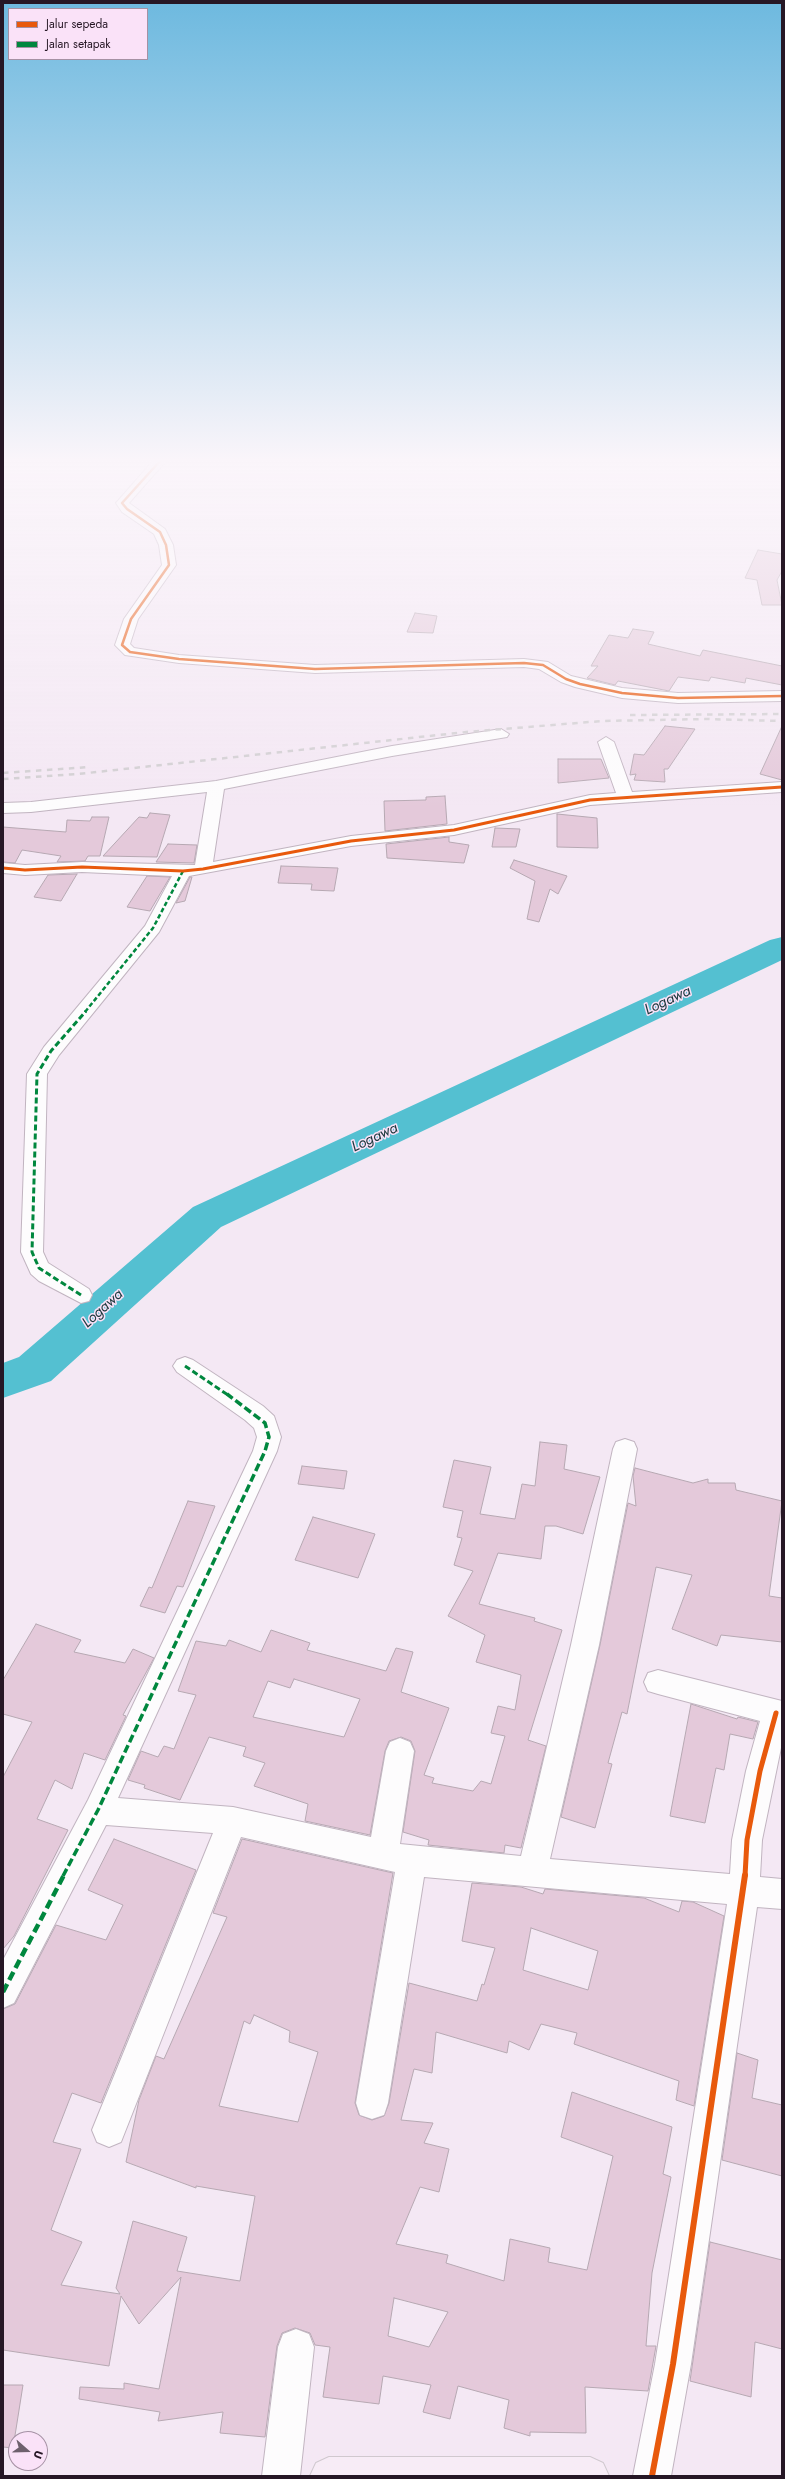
<!DOCTYPE html>
<html>
<head>
<meta charset="utf-8">
<style>
	body { margin:0 }
	#map { position:relative; width:785px; height:2479px; overflow:hidden; background:#f4e8f4; font-family:Jost,sans-serif }
	canvas { display:block }
	.frame { position:absolute; inset:0; border:4px solid #261725; pointer-events:none }
	.legend { position:absolute; left:8px; top:8px; width:140px; height:52px; box-sizing:border-box; background:#fae2f8; border:1px solid #a591a4; margin:0; padding:5px 7px; list-style:none; font-size:12px; color:#261725 }
	.legend li { display:flex; align-items:center; gap:8px; height:20px }
	.legend b { width:20px; border:1px solid #a591a4 }
	.north { position:absolute; left:8px; top:2431px; width:40px; height:40px; box-sizing:border-box; background:#fae2f8; border:1px solid #a591a4; border-radius:50%; rotate:110deg; font-size:11px; font-weight:700; line-height:16px; text-align:center; color:#261725 }
	.north::after { content:''; display:block; margin:auto; width:14px; height:18px; background:#6e606d; clip-path:polygon(50% 0,100% 100%,50% 72%,0 100%) }
</style>
</head>
<body>
<div id="map">
<canvas width="785" height="2479"></canvas>
<div class="frame"></div>
<ul class="legend">
<li><b style="height:5px;background:#e8590c"></b>Jalur sepeda</li>
<li><b style="height:5px;background:#00873e"></b>Jalan setapak</li>
</ul>
<div class="north">U</div>
</div>
<script>
const context = document.querySelector('canvas').getContext('2d');
context.lineJoin = 'round';
const shape = rows => new Path2D(rows.map(r => 'M' + r).join(''));
function fill(path, color) { context.fillStyle = color; context.fill(path, 'evenodd'); }
function trace(path, color, width, dash) { context.strokeStyle = color; context.lineWidth = width; context.lineCap = dash ? 'butt' : 'round'; context.setLineDash(dash || []); context.stroke(path); }
function write(font, color, halo, rows, align = 'center') {
  context.font = font + ' Jost,sans-serif'; context.lineWidth = 3; context.setLineDash([]); context.textBaseline = 'middle'; context.strokeStyle = halo; context.fillStyle = color; for (const [text, x, y, turn = 0] of rows) {
    context.save(); context.translate(x, y); context.rotate((+turn || 0) * Math.PI / 180); context.textAlign = isNaN(turn) ? turn : align; if (halo) context.strokeText(text, 0, 0); context.fillText(text, 0, 0); context.restore();
  }
}
fill(shape([
	[782,937,782,960,221,1227,51,1381,3,1398,3,1363,19,1357,193,1207,770,940,782,937]
]), '#54c0d1');
const building = shape([
	[758,550,782,554,782,571,777,580,782,605,762,605,757,580,745,578,758,550],
	[415,613,437,616,433,633,407,632,415,613],
	[633,629,654,632,648,644,700,656,703,650,782,666,782,685,746,678,745,683,711,677,709,681,678,677,669,691,618,681,615,685,587,678,598,666,591,666,609,635,628,638,633,629],
	[665,726,695,729,668,769,664,769,665,782,634,780,636,774,630,775,634,754,644,755,665,726],
	[782,726,782,780,760,774,782,726],
	[558,759,601,759,609,778,558,783,558,759],
	[445,796,447,824,385,831,384,801,426,800,426,797,445,796],
	[150,813,170,815,157,857,103,856,139,817,147,818,150,813],
	[557,814,597,818,598,848,557,847,557,814],
	[92,817,109,817,100,856,88,856,85,861,57,862,61,856,22,850,15,863,3,862,3,827,66,832,67,820,90,821,92,817],
	[495,828,520,829,516,847,492,847,495,828],
	[449,837,449,842,469,845,464,863,387,858,386,844,449,837],
	[168,844,197,845,194,863,156,862,168,844],
	[514,860,567,876,558,894,550,889,539,922,527,919,535,881,510,868,514,860],
	[281,866,338,868,334,891,311,890,312,884,278,883,281,866],
	[77,874,61,901,34,897,48,875,77,874],
	[147,876,170,877,150,911,127,907,147,876],
	[190,877,192,877,185,901,176,903,190,877],
	[540,1442,567,1445,564,1469,600,1477,583,1534,556,1526,545,1526,541,1559,498,1553,479,1604,535,1618,534,1621,562,1630,528,1740,546,1746,521,1848,505,1845,504,1853,428,1845,429,1840,403,1832,415,1751,411,1741,401,1737,389,1741,385,1751,370,1835,305,1821,308,1804,254,1786,265,1763,243,1756,246,1747,209,1737,180,1800,144,1788,145,1785,128,1780,141,1751,158,1757,164,1746,174,1749,196,1695,178,1691,196,1641,226,1646,229,1640,261,1652,271,1630,310,1643,307,1650,386,1671,396,1648,413,1652,401,1692,449,1708,424,1775,434,1778,432,1783,473,1791,481,1781,491,1784,505,1736,491,1733,498,1706,515,1710,521,1675,476,1662,485,1635,448,1616,473,1571,454,1565,462,1538,457,1537,463,1511,443,1507,454,1460,491,1467,480,1514,515,1519,522,1484,535,1486,540,1442],
	[294,1679,360,1699,344,1737,253,1717,268,1681,290,1688,294,1679],
	[302,1466,347,1471,344,1489,298,1484,302,1466],
	[635,1468,693,1483,708,1479,708,1483,735,1483,736,1490,782,1501,769,1596,782,1598,782,1642,721,1635,717,1646,672,1629,692,1575,656,1567,627,1714,622,1712,608,1763,612,1764,595,1828,561,1817,600,1645,628,1503,636,1506,633,1476,635,1468],
	[188,1501,215,1506,183,1587,177,1586,165,1613,140,1606,149,1587,152,1588,188,1501],
	[313,1517,375,1534,358,1578,295,1560,313,1517],
	[36,1624,81,1640,74,1652,125,1663,133,1649,154,1658,123,1715,126,1716,105,1760,84,1753,72,1789,55,1780,37,1819,68,1830,14,1936,3,1949,3,1777,32,1722,3,1714,3,1680,36,1624],
	[691,1704,737,1719,738,1717,758,1722,753,1739,730,1734,724,1770,716,1768,705,1823,670,1816,691,1704],
	[114,1839,196,1870,101,2103,72,2093,53,2142,81,2149,51,2230,82,2242,61,2285,120,2294,116,2288,133,2221,187,2237,177,2271,240,2281,255,2196,196,2186,196,2188,126,2162,139,2100,156,2056,164,2059,227,1917,213,1913,242,1839,393,1873,355,2103,359,2115,372,2120,384,2116,389,2103,409,1983,477,2001,482,1984,484,1985,495,1948,462,1941,472,1883,521,1887,543,1894,545,1889,644,1898,679,1912,682,1901,693,1902,724,1916,694,2106,676,2100,679,2081,574,2044,577,2033,541,2024,529,2050,509,2041,507,2053,436,2032,432,2073,414,2069,401,2120,433,2123,424,2143,449,2149,439,2192,420,2187,396,2244,448,2255,446,2263,504,2281,510,2239,550,2248,548,2262,587,2270,613,2156,561,2137,572,2092,672,2127,663,2174,671,2177,652,2273,646,2346,656,2346,648,2391,585,2387,586,2433,530,2432,530,2436,504,2428,509,2400,458,2386,450,2419,423,2412,431,2385,383,2376,379,2404,323,2397,330,2347,315,2345,310,2333,295,2328,282,2333,277,2346,265,2437,220,2433,223,2412,158,2421,160,2412,79,2399,80,2387,124,2389,124,2383,159,2389,181,2277,139,2324,121,2296,109,2366,3,2350,3,2009,15,2004,56,1925,106,1940,123,1905,88,1890,114,1839],
	[531,1928,598,1951,588,1990,523,1970,531,1928],
	[254,2015,290,2031,289,2042,318,2052,298,2122,219,2106,244,2021,250,2024,254,2015],
	[394,2298,448,2312,429,2347,388,2336,394,2298],
	[737,2053,758,2060,752,2098,782,2105,782,2176,722,2160,737,2053],
	[710,2242,782,2260,782,2349,755,2342,751,2397,690,2381,710,2242],
	[3,2385,23,2385,13,2448,3,2447,3,2385]
]);
fill(building, '#e4c9da');
trace(building, '#b6a8b2', 1);
const minor = shape([
	[153,461,166,461,129,503,165,529,173,545,176,565,138,619,130,644,134,648,179,655,315,665,524,659,548,662,571,676,622,688,678,693,782,691,782,701,678,703,622,698,575,687,561,682,539,669,524,667,315,673,179,663,125,655,115,645,124,619,162,565,159,545,154,534,122,512,116,503,153,461],
	[501,729,509,734,507,737,392,756,224,789,213,862,351,836,454,825,590,795,616,793,598,742,606,737,614,742,632,792,782,782,782,792,590,805,454,835,351,846,189,876,159,932,59,1055,47,1074,43,1252,48,1263,89,1289,92,1295,89,1301,81,1303,39,1281,31,1274,21,1252,27,1074,44,1047,145,926,172,876,82,872,25,875,3,873,3,863,25,865,82,862,195,865,207,792,31,812,3,813,3,803,31,802,216,781,392,746,501,729],
	[185,1357,193,1360,263,1406,274,1416,281,1437,277,1451,118,1798,233,1807,371,1837,386,1751,390,1742,400,1738,410,1742,414,1751,400,1844,521,1856,571,1645,613,1449,616,1442,625,1439,634,1442,637,1449,599,1645,550,1859,730,1874,732,1840,746,1771,760,1721,658,1694,648,1691,644,1682,648,1673,658,1670,782,1701,782,1743,762,1840,760,1877,782,1879,782,1909,757,1907,691,2364,671,2476,633,2476,655,2364,727,1904,424,1877,388,2103,384,2115,372,2119,360,2115,356,2103,395,1872,241,1837,121,2142,109,2147,97,2142,92,2130,213,1833,106,1825,14,2003,3,2008,3,1960,88,1800,253,1451,257,1437,254,1428,245,1420,177,1372,173,1366,177,1360,185,1357],
	[296,2329,309,2334,314,2347,300,2476,262,2476,278,2347,283,2334,296,2329]
]);
const highway = shape([
	[329,2457,590,2457,603,2463,609,2476,310,2476,316,2463,329,2457]
]);
trace(minor, '#c1b4c0', 2);
trace(highway, '#d0c9cf', 2);
fill(minor, '#fdfcfd');
fill(highway, '#f7ecf6');
trace(shape([
	[630,715,782,714],
	[3,773,89,767],
	[3,779,78,774,466,732,602,721,706,719,782,721]
]), '#d1ced1', 2.5, [5.5, 5.5]);
trace(shape([
	[85,1012,153,928,183,871]
]), '#00873e', 2.5, [4.5, 2.5]);
trace(shape([
	[81,1295,39,1268,32,1252,37,1074,51,1051,86,1011],
	[185,1366,228,1395]
]), '#00873e', 3, [6, 3]);
trace(shape([
	[63,1876,98,1810,265,1451,269,1437,265,1423,227,1394]
]), '#00873e', 3.5, [8, 3.5]);
trace(shape([
	[3,1992,64,1875]
]), '#00873e', 4.5, [9, 4.5]);
trace(shape([
	[160,461,122,503,127,509,160,532,166,545,169,565,131,619,122,645,130,652,179,659,315,669,524,663,543,665,566,679,580,684,622,693,678,698,782,696]
]), '#e8590c', 2.5);
trace(shape([
	[3,868,25,870,82,867,183,871,203,869,351,841,454,830,590,800,782,787]
]), '#e8590c', 3);
trace(shape([
	[745,1876,747,1840,760,1771,776,1713]
]), '#e8590c', 5);
trace(shape([
	[652,2476,673,2364,745,1875]
]), '#e8590c', 6);
const sky = context.createLinearGradient(0, 0, 0, 808);
sky.addColorStop(0, '#6db9df');
sky.addColorStop(0.57, '#faf5fa');
sky.addColorStop(1, '#faf5fa00');
context.fillStyle = sky;
context.fillRect(0, 0, 785, 808);
write('italic 15px', '#1b383c', '#fae2f8', [
	["Logawa",668,1001,-25],
	["Logawa",375,1138,-25],
	["Logawa",103,1309,-42]
]);
</script>
</body>
</html>
